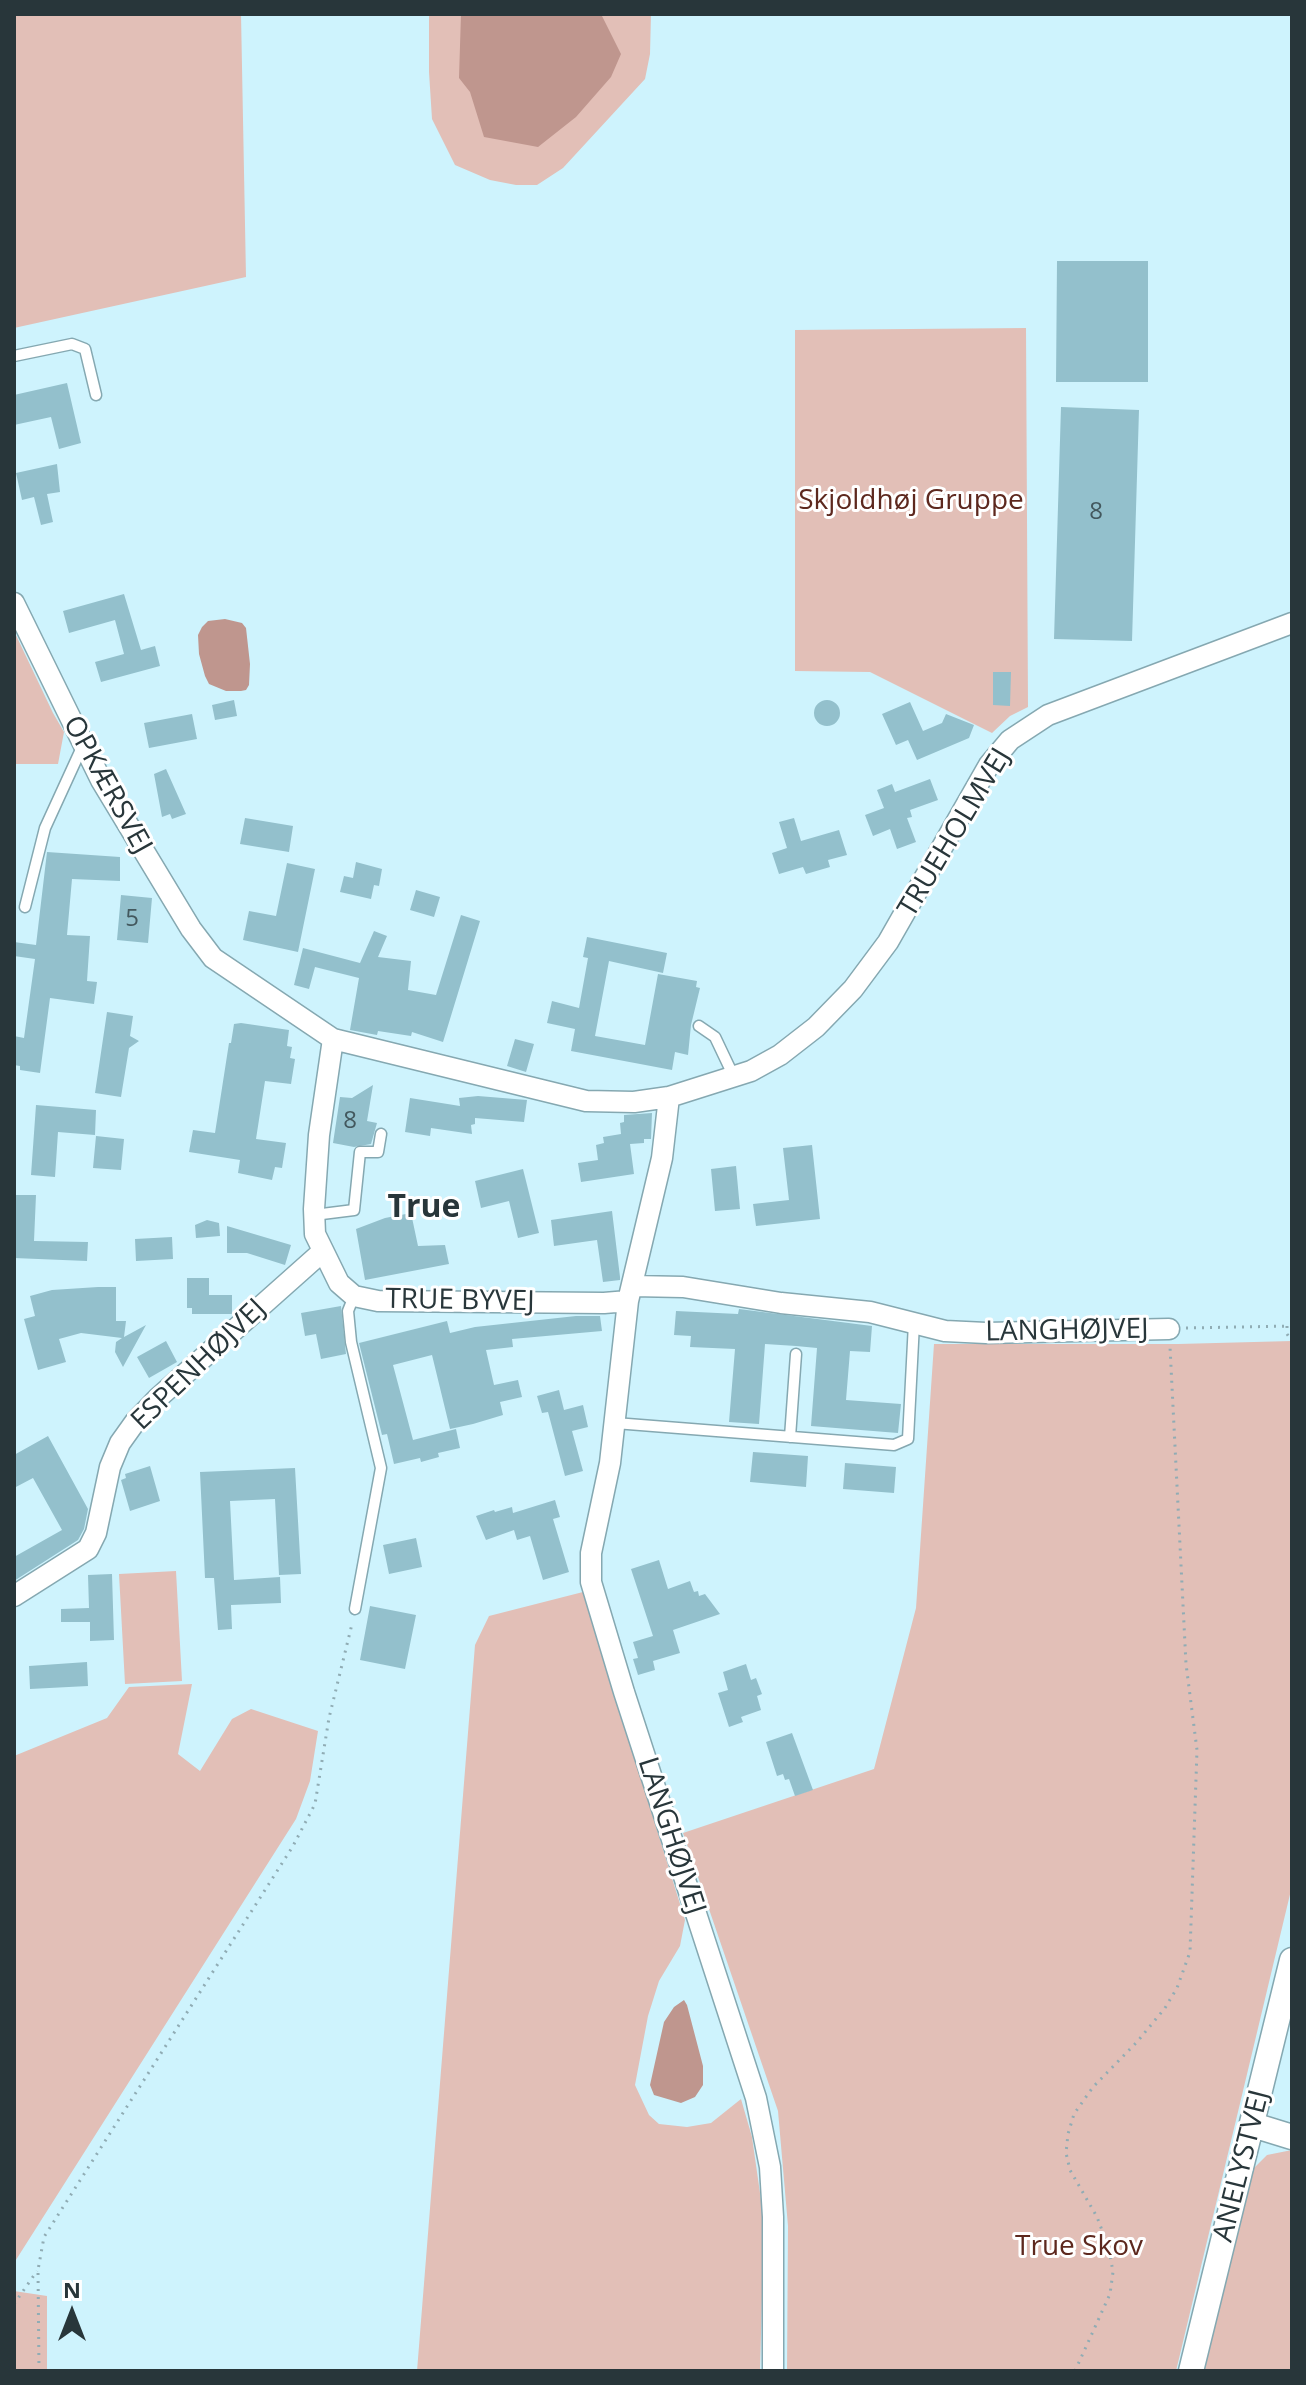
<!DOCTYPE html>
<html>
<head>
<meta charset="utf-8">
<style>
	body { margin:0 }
	#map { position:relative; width:1306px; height:2385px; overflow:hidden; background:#cef3fd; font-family:"Open Sans",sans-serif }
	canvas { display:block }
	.frame { position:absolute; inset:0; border:16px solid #28363a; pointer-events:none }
	.north { position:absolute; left:32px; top:2273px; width:80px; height:80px; -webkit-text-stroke:6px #fff; paint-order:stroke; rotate:0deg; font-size:22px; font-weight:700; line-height:32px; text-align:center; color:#28363a }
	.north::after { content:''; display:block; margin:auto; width:28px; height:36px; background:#28363a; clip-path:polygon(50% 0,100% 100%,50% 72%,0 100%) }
</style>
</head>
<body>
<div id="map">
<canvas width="1306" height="2385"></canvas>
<div class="frame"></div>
<div class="north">N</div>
</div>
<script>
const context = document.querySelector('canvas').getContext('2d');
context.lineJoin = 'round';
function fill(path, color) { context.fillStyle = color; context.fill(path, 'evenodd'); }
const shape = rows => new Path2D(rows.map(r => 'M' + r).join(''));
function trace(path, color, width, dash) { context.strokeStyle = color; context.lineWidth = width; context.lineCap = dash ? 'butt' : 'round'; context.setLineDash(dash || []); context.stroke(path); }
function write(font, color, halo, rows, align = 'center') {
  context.font = font + ' "Open Sans",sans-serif'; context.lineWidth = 6; context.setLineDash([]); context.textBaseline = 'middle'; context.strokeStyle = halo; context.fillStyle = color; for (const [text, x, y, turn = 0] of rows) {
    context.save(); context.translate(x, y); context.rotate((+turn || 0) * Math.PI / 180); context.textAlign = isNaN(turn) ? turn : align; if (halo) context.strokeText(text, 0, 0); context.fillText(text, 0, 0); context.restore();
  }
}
fill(shape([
	[14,14,241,14,246,277,14,328],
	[429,14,651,14,650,54,645,79,563,168,537,185,516,185,490,180,455,165,432,119,429,72],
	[1026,328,1028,707,1010,716,992,733,870,672,795,671,795,330],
	[14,631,53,713,64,732,58,764,14,764],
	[1292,1341,1292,1886,1176,2371,787,2371,788,2226,778,2111,683,1833,874,1769,916,1608,934,1344,1178,1344],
	[176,1571,182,1681,125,1684,119,1574],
	[583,1592,685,1920,680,1946,659,1981,648,2016,635,2085,649,2115,659,2124,687,2127,711,2123,741,2099,752,2137,764,2221,760,2371,417,2371,475,1645,489,1616],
	[192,1684,178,1754,200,1771,232,1719,251,1709,318,1731,310,1781,296,1819,14,2263,14,1756,107,1718,129,1687],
	[1292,2150,1292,2371,1203,2371,1253,2169,1267,2155],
	[14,2291,47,2296,47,2371,14,2371]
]), '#e2bfb7');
fill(shape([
	[461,14,601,14,621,54,611,77,576,117,538,147,484,137,470,92,459,78],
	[225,619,242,623,246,628,250,664,249,685,246,690,241,691,226,691,209,684,205,676,199,654,198,635,202,627,208,621],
	[684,2000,687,2005,703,2066,703,2085,695,2097,681,2103,654,2095,650,2085,664,2022,674,2007]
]), '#bf968e');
fill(shape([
	[1057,261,1148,261,1148,382,1056,382],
	[67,383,81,443,59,449,51,417,14,425,14,395],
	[1061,407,1139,410,1132,641,1054,639],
	[57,464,60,492,47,494,53,522,41,525,34,497,22,500,16,473],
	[124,594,141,650,155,646,160,666,101,682,95,662,124,654,115,620,69,633,63,611],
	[993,672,1011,672,1010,706,993,705],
	[234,700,237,716,215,720,212,705],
	'814 713a13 13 0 1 1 26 0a13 13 0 1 1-26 0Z',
	[910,702,923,731,942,723,946,714,974,725,969,738,917,760,908,740,896,745,882,714],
	[192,714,197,739,149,748,144,723],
	[166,769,186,814,172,819,170,814,162,817,154,774],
	[930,779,938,800,910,810,912,817,907,818,916,842,897,849,890,829,873,836,865,815,884,808,877,790,892,784,895,792],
	[245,818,293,826,289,852,240,844],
	[794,818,801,841,839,830,847,855,828,860,830,867,806,874,803,867,779,874,772,853,787,848,779,822],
	[47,852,120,857,120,881,72,879,67,935,90,936,87,981,97,982,94,1004,50,998,40,1073,20,1070,20,1066,14,1065,14,1036,24,1038,35,959,14,956,14,942,36,945],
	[356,862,382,869,379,886,374,885,371,899,340,892,344,876,353,878],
	[287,863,315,869,298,952,243,940,249,911,276,916],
	[416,890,440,897,434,917,410,910],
	[121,895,152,898,148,943,117,940],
	[461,915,480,921,443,1042,412,1032,411,1036,378,1031,377,1035,350,1030,359,978,315,967,309,989,294,985,303,948,360,963,374,931,387,936,378,957,411,961,408,990,436,995],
	[587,937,667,953,663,973,609,961,595,1036,645,1045,658,974,697,981,696,987,700,988,691,1025,688,1055,675,1052,672,1070,571,1051,575,1029,547,1023,552,1001,579,1008,588,958,583,957],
	[107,1012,133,1016,130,1036,139,1041,129,1048,121,1097,95,1093],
	[241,1023,289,1030,287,1046,292,1047,290,1058,295,1059,291,1084,265,1081,256,1139,286,1143,282,1168,275,1167,272,1180,238,1173,240,1160,189,1152,193,1130,215,1133,229,1043,231,1043,234,1024],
	[515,1039,534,1044,526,1072,507,1066],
	[373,1085,367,1121,377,1123,371,1144,354,1147,333,1143,340,1097,352,1098],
	[478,1096,527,1100,524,1122,475,1118,475,1124,471,1125,472,1134,431,1128,430,1136,405,1132,410,1098,460,1106,459,1098],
	[36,1105,96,1110,95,1135,58,1132,55,1177,31,1175],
	[652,1113,651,1139,644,1139,644,1143,630,1144,634,1174,581,1182,578,1163,598,1160,596,1145,604,1143,603,1137,621,1134,620,1123,624,1122,624,1115],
	[96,1136,124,1139,121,1170,93,1168],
	[812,1145,820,1219,756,1226,753,1204,789,1200,783,1148],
	[736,1166,740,1209,715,1211,711,1169],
	[523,1169,539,1233,518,1238,509,1201,481,1208,475,1181],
	[14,1195,36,1195,34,1241,88,1242,87,1261,14,1258],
	[612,1211,620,1277,620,1280,603,1282,597,1240,554,1246,551,1220],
	[411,1213,418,1246,445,1245,449,1264,365,1280,356,1229,385,1218],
	[207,1220,219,1223,220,1236,196,1238,195,1225],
	[227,1226,291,1245,285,1265,247,1253,227,1253],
	[172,1237,173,1259,136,1261,135,1239],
	[187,1278,209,1278,209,1295,232,1295,232,1314,192,1314,192,1308,187,1308],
	[98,1287,116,1287,116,1321,126,1321,124,1337,146,1325,123,1367,115,1352,116,1342,122,1338,81,1333,59,1339,66,1362,38,1370,24,1319,35,1316,30,1296,52,1290],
	[341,1306,346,1354,321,1359,316,1334,305,1336,301,1313],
	[739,1309,872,1326,870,1352,850,1351,846,1400,901,1404,898,1433,811,1426,817,1348,796,1346,765,1344,759,1424,729,1422,735,1349,690,1347,691,1336,674,1335,676,1311,738,1314],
	[576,1316,600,1316,602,1331,512,1339,513,1347,486,1350,494,1385,518,1380,522,1397,500,1402,503,1415,473,1424,450,1429,432,1355,393,1365,413,1440,456,1429,460,1448,438,1453,439,1457,421,1462,420,1458,394,1464,387,1434,382,1435,359,1343,447,1321,450,1333,475,1327],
	[166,1341,177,1362,149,1378,137,1357],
	[559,1390,564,1410,583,1405,588,1427,572,1431,583,1471,565,1476,548,1412,542,1413,537,1396],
	[48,1436,88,1509,84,1529,78,1540,14,1581,14,1557,62,1530,33,1478,14,1488,14,1455],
	[753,1452,808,1456,806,1487,750,1482],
	[845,1463,896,1467,894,1493,843,1489],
	[150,1466,160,1501,130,1511,121,1480,126,1478,125,1474],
	[295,1468,301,1574,279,1575,275,1499,230,1501,234,1580,280,1577,281,1603,231,1605,232,1629,218,1630,214,1578,205,1578,200,1472],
	[555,1500,560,1517,553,1519,569,1572,543,1580,530,1536,517,1540,514,1530,486,1540,476,1516,494,1510,495,1512,512,1507,513,1513],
	[416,1538,422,1567,389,1574,383,1545],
	[659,1560,668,1589,690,1581,694,1592,698,1591,699,1596,705,1594,720,1614,673,1630,680,1653,653,1661,655,1670,638,1675,633,1659,638,1658,633,1642,653,1636,631,1569],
	[112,1574,114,1640,90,1641,90,1622,61,1622,61,1609,89,1608,88,1575],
	[370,1606,416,1615,405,1669,360,1660],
	[87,1662,88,1686,30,1689,29,1666],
	[746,1664,751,1680,756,1678,762,1694,757,1696,761,1710,741,1717,743,1722,729,1727,718,1693,728,1690,723,1672],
	[792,1733,813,1790,795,1796,789,1779,785,1780,783,1774,777,1776,766,1742]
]), '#93c0cc');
const service = shape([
	[14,356,72,344,85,349,96,395],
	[25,907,45,828,83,745],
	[699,1026,715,1037,734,1077],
	[314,1215,354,1210,360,1152,378,1152,381,1134],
	[354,1296,348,1311,351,1342,381,1468,355,1609],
	[615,1423,894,1445,908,1439,914,1323],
	[790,1437,796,1354]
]);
const minor = shape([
	[14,603,101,780,191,929,213,958,333,1039,586,1101,634,1102,669,1097,751,1071,780,1055,816,1027,853,989,888,942,989,765,1010,740,1048,715,1292,623],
	[333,1039,319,1135,314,1209,315,1234,339,1283,354,1296,378,1301,604,1303,628,1301,662,1158,669,1097],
	[633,1286,683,1287,781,1303,870,1312,945,1331,986,1333,1169,1329],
	[628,1301,610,1463,591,1553,591,1582,624,1692,756,2098,770,2167,773,2217,773,2371],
	[14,1596,88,1549,96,1533,110,1467,120,1443,135,1422,159,1397,322,1252]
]);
const tertiary = shape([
	[1253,2125,1292,2137],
	[1191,2371,1292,1960]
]);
trace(service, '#85a8b1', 13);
trace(minor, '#85a8b1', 23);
trace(tertiary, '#85a8b1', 27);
trace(shape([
	[1287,1326,1287,1334,1292,1341],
	[1186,1328,1292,1326],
	[14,2304,37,2271],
	[39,2371,38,2270,44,2237,293,1846,315,1804,329,1718,352,1624],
	[1075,2371,1110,2294,1113,2272,1109,2249,1097,2217,1070,2170,1066,2153,1068,2134,1074,2114,1093,2087,1137,2042,1165,2008,1177,1988,1190,1952,1197,1750,1186,1664,1170,1347]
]), '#90acb4', 3, [2, 6]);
trace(service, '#fff', 10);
trace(minor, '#fff', 20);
trace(tertiary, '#fff', 24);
write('24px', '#43585e', null, [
	["8",1096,512],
	["5",132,919],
	["8",350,1121]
]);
write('28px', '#5d281e', '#fff', [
	["Skjoldhøj Gruppe",911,501],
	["True Skov",1079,2247]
]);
write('28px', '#28363a', '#fff', [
	["OPKÆRSVEJ",107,785,61],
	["TRUEHOLMVEJ",955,833,-59],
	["TRUE BYVEJ",460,1301,1],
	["LANGHØJVEJ",1067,1331,-1],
	["ESPENHØJVEJ",199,1365,-44],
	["LANGHØJVEJ",671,1836,72],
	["ANELYSTVEJ",1242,2166,-76]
]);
write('bold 32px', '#28363a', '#fff', [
	["True",424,1208]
]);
</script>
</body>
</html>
